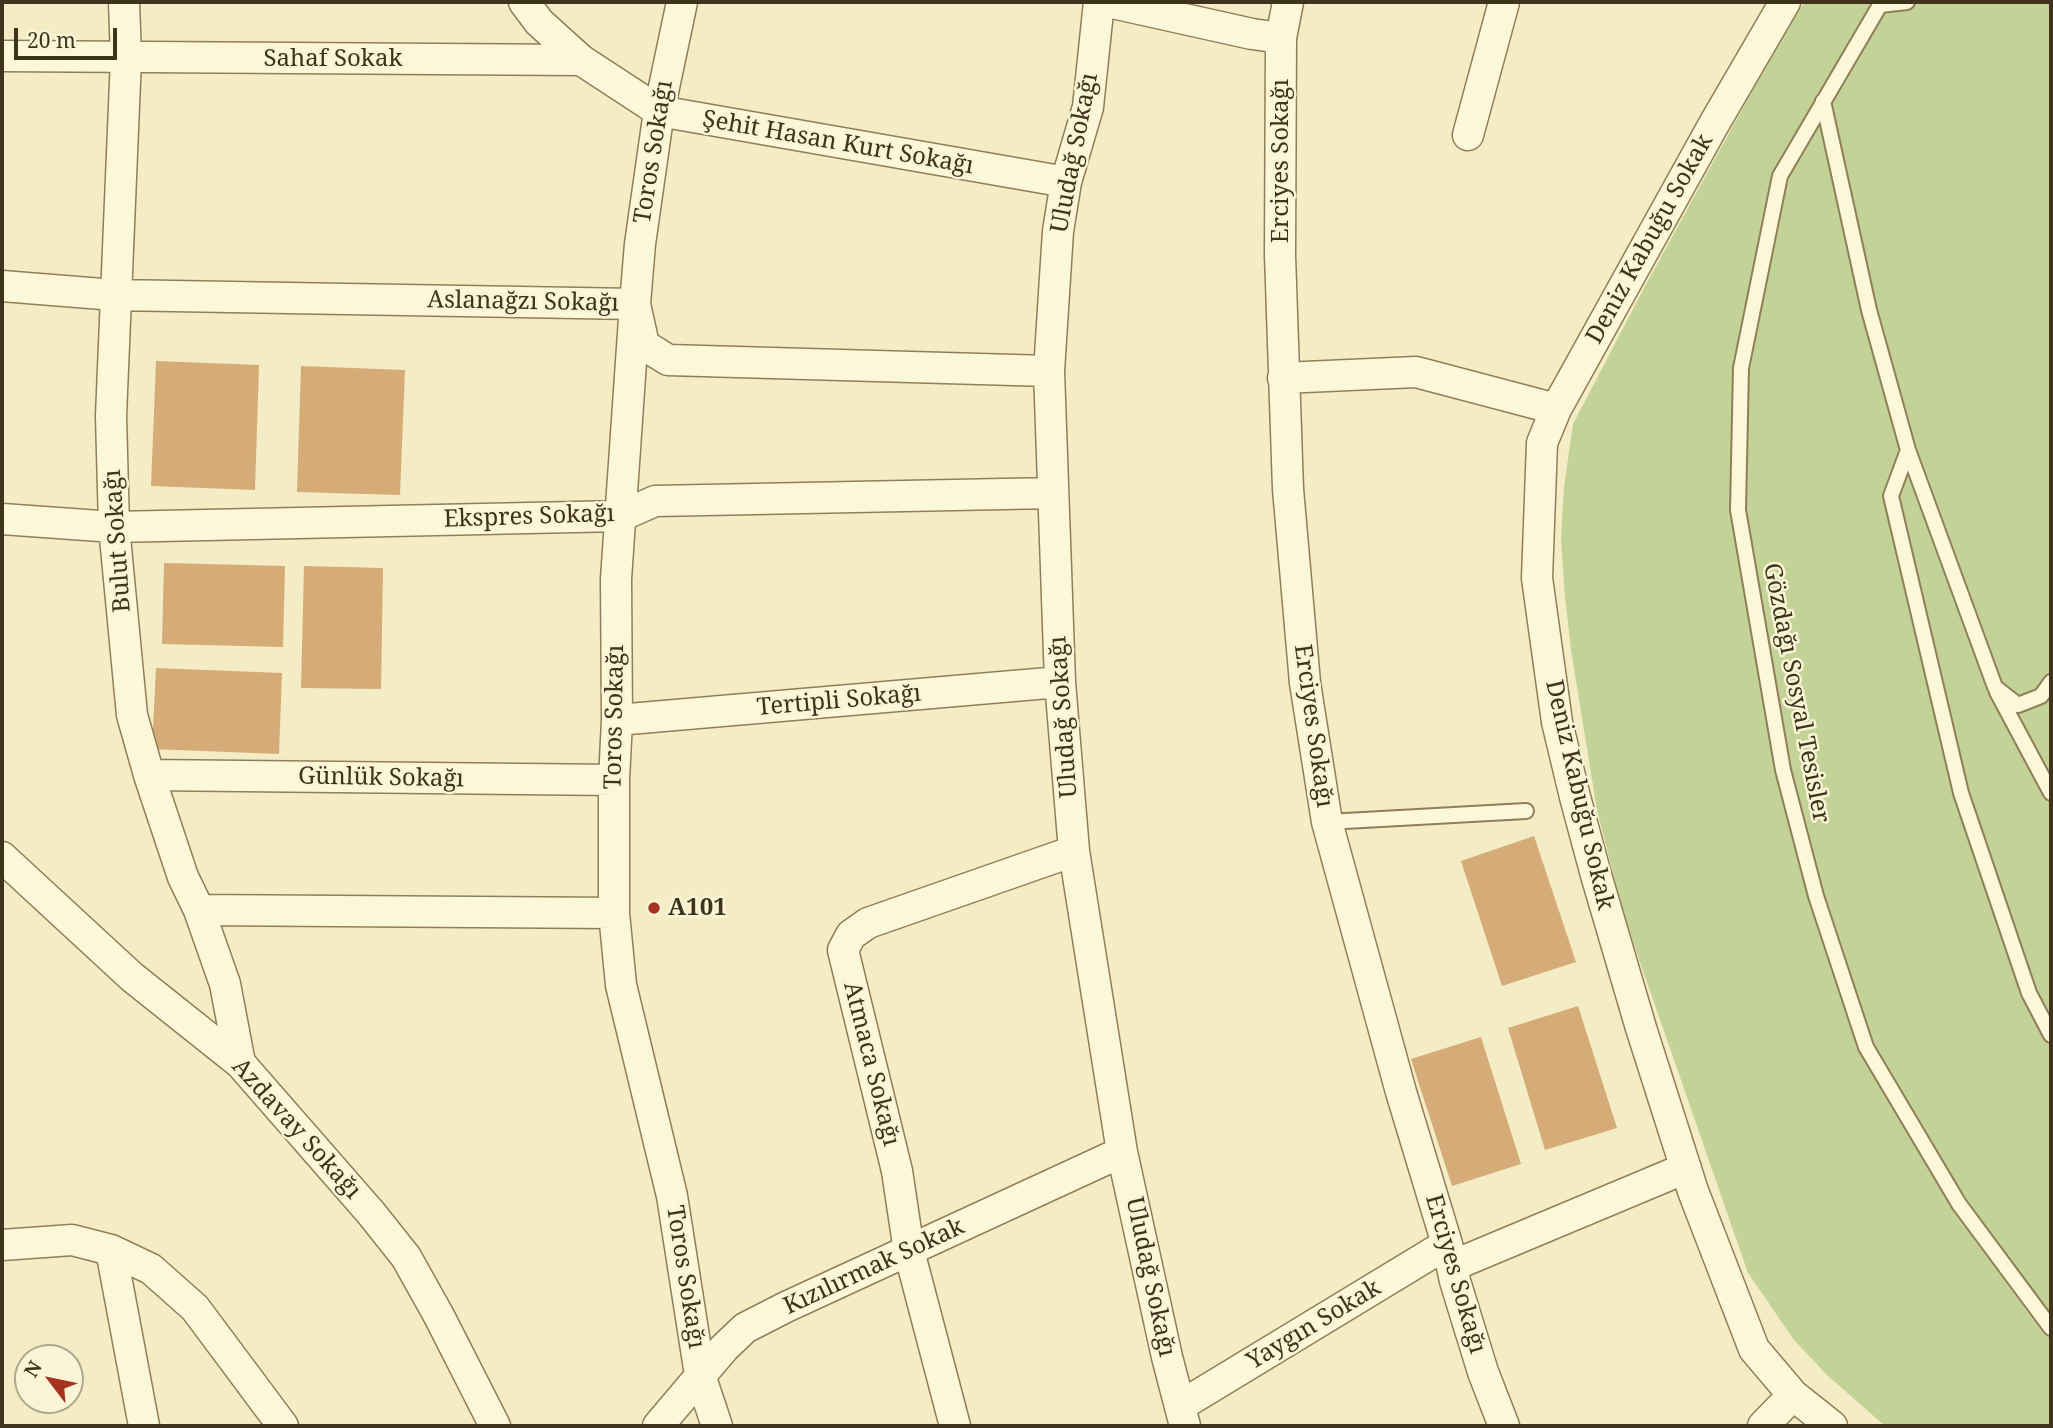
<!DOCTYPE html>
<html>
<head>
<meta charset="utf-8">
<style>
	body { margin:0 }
	#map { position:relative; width:2053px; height:1428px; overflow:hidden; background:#f3ecc5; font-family:"Noto Serif",serif }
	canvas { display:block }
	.frame { position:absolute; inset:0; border:4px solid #3f331e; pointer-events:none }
	.north { position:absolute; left:14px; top:1344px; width:70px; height:70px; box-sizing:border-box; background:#f9f4d5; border:2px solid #afa78c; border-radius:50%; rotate:302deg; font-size:19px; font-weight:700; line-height:28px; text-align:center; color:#3f331e }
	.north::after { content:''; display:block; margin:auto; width:24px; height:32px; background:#a63321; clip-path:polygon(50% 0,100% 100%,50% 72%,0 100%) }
	.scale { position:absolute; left:14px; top:28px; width:103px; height:32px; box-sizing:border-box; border:4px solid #3f331e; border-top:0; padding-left:9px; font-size:21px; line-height:24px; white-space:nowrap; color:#3f331e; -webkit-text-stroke:5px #f9f4d5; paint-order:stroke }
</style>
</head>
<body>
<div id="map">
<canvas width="2053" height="1428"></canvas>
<div class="frame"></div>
<div class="north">N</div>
<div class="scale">20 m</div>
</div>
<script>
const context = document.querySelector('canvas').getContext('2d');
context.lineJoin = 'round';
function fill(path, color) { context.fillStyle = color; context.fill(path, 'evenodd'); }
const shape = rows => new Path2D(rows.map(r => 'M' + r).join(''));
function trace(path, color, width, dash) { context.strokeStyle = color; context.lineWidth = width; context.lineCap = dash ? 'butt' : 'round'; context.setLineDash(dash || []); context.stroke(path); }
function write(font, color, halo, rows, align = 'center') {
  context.font = font + ' "Noto Serif",serif'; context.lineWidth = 5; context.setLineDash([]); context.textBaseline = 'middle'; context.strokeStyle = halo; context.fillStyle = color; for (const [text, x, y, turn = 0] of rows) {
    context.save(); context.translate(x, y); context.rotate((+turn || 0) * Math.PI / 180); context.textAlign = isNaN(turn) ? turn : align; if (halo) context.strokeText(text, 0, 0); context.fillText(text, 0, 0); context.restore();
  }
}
fill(shape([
	[1805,2,2051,2,2051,1426,1885,1426,1828,1376,1794,1340,1748,1273,1624,916,1597,810,1571,650,1565,597,1561,538,1564,487,1573,424,1643,290,1791,20]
]), '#c3d397');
fill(shape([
	[156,361,259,365,255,490,151,486],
	[301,366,405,370,400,495,297,492],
	[164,563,285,566,283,647,162,644],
	[304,566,383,568,381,689,301,688],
	[156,668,282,673,279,754,152,749],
	[1534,836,1576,962,1502,986,1461,861],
	[1578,1006,1617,1128,1545,1150,1508,1028],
	[1481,1037,1521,1164,1452,1186,1411,1059]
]), '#d5ab77');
const service = shape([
	[1880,5,1780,176,1741,368,1738,510,1783,770,1816,896,1866,1047,1959,1204,2051,1328],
	[1880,5,1907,2],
	[1823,101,1869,310,1908,450,1995,687,2018,705,2041,696,2051,682],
	[1908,450,1891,496,1961,793,2029,993,2051,1035],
	[1997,692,2051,793],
	[1327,822,1526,811]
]);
const minor = shape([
	[124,2,126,58,111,416,114,527,132,715,149,775,183,877,199,910,225,984,240,1063],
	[524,2,539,22,581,60,659,111,1066,182],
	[682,2,659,111,640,244,635,304,616,579,617,720,614,780,614,913,621,985,672,1196,700,1375,717,1426],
	[1099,2,1088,107,1066,182,1058,231,1049,371,1060,682,1074,851,1122,1152,1167,1357,1185,1426],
	[1108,2,1252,34,1281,38],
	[1288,2,1281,38,1280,255,1288,489,1305,683,1327,822,1401,1092,1447,1244,1455,1281,1483,1372,1504,1426],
	[1785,2,1714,124,1556,409,1542,443,1537,578,1557,722,1575,797,1596,875,1641,1028,1693,1191,1754,1349,1793,1395,1832,1426],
	[2,56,581,60],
	[1468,135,1504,2],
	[2,286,115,295,635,304,644,345,668,360,1049,371],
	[1283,378,1416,372,1556,409],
	[2,519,114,527,621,516,655,501,1053,493],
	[617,720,1060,682],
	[149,775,614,780],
	[2,857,132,977,240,1063,371,1213,406,1257,439,1316,495,1426],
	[199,910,614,913],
	[2,1245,72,1240,111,1250,151,1269,195,1308,283,1426],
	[111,1250,144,1426],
	[1452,1266,1686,1168],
	[1180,1406,1447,1244],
	[658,1426,724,1348,745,1328,786,1307,1122,1152],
	[955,1426,909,1251,897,1171,843,950,851,935,868,923,1074,851],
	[1763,1426,1793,1395]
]);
trace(service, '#907e58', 18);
trace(minor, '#907e58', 33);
trace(service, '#fcf7d9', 14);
trace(minor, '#fcf7d9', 30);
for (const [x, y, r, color] of [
	[654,908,7,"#a63321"]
]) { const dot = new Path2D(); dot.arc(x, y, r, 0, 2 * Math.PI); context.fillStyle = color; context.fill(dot); trace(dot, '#f9f4d5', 2.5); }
write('24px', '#3f331e', '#f9f4d5', [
	["Sahaf Sokak",333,59],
	["Şehit Hasan Kurt Sokağı",838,143,10],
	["Toros Sokağı",654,152,-81],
	["Uludağ Sokağı",1075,153,-79],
	["Erciyes Sokağı",1281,161,-90],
	["Deniz Kabuğu Sokak",1650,239,-61],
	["Aslanağzı Sokağı",523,302,1],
	["Ekspres Sokağı",529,517,-2],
	["Bulut Sokağı",118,541,-94],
	["Gözdağı Sosyal Tesisler",1796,693,79],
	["Tertipli Sokağı",839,701,-5],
	["Toros Sokağı",615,717,-89],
	["Uludağ Sokağı",1064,717,-94],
	["Erciyes Sokağı",1313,726,82],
	["Günlük Sokağı",381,778,1],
	["Deniz Kabuğu Sokak",1579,795,77],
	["Atmaca Sokağı",871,1064,76],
	["Azdavay Sokağı",296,1129,48],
	["Kızılırmak Sokak",874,1267,-25],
	["Erciyes Sokağı",1455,1274,74],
	["Toros Sokağı",685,1277,81],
	["Uludağ Sokağı",1150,1277,78],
	["Yaygın Sokak",1314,1325,-31]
]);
write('bold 24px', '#3f331e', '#f9f4d5', [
	["A101",668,908]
], 'left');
</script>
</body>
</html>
